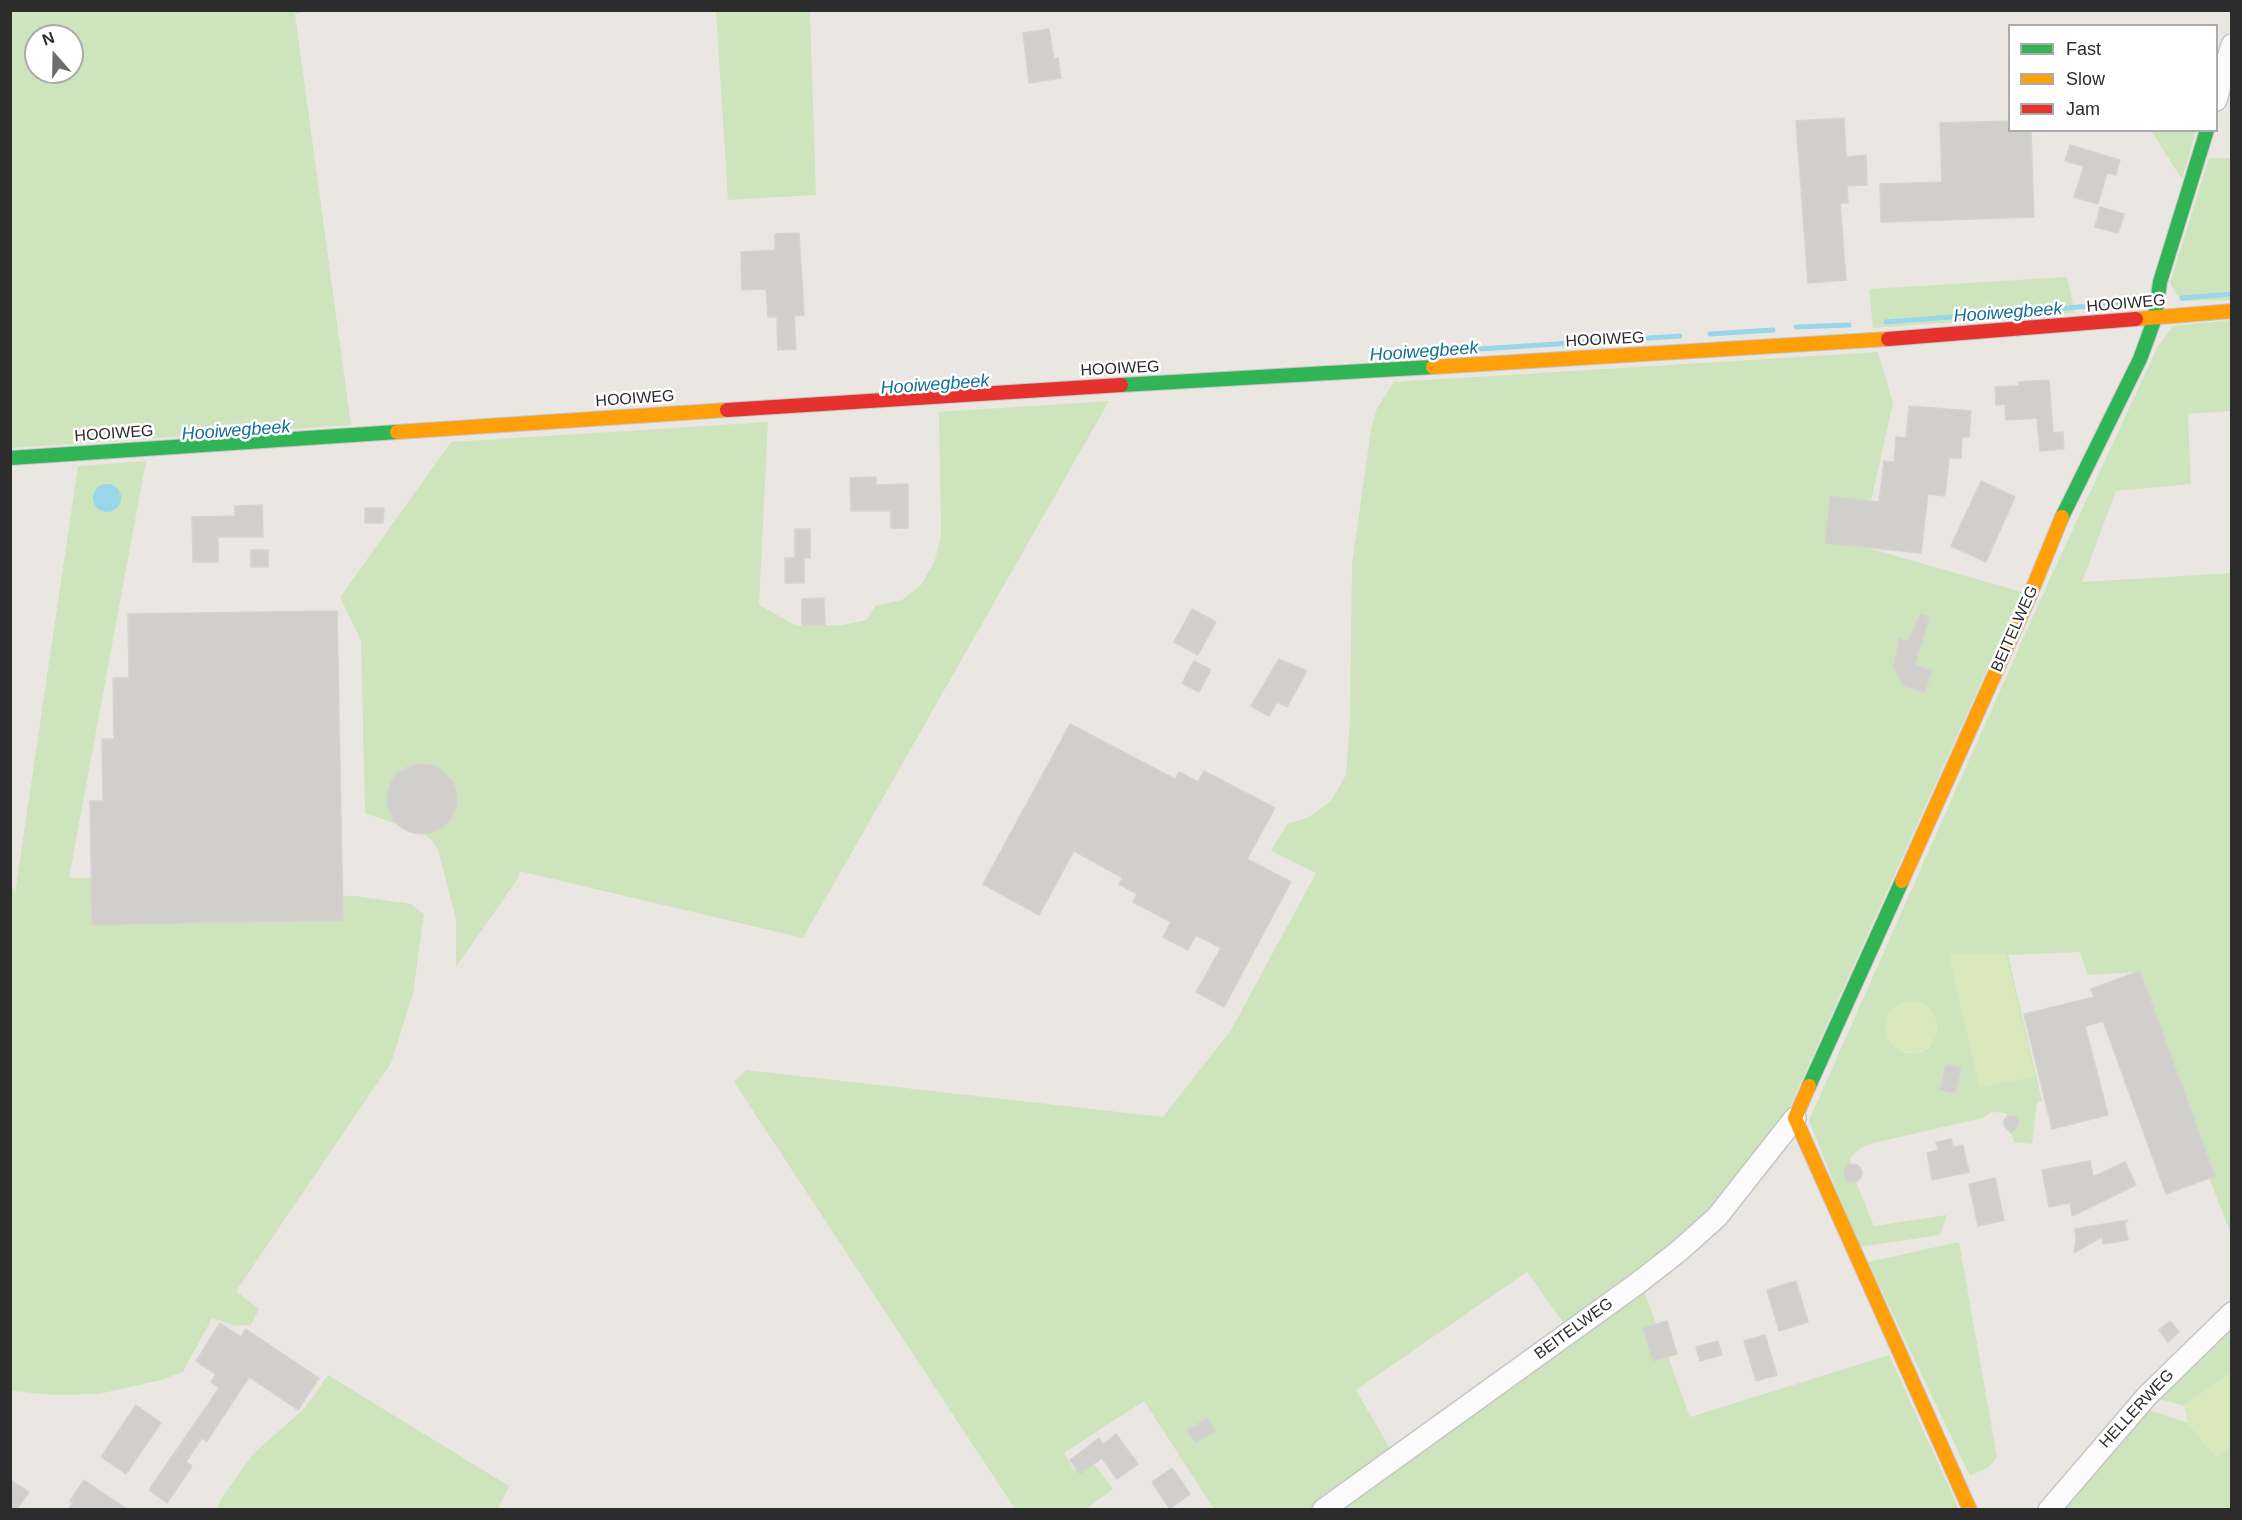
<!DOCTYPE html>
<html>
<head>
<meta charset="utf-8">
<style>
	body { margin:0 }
	#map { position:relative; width:2242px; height:1520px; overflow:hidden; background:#eae7e3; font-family:Arial,sans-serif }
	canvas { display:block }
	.frame { position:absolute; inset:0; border:12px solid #2c2c2c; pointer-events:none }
	.legend { position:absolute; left:2008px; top:24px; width:210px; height:108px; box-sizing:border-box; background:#fff; border:2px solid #ababab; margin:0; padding:8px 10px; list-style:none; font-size:18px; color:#2c2c2c }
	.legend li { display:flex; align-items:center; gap:12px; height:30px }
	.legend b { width:30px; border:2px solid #ababab }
	.north { position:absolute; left:24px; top:24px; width:60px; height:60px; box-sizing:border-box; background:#fff; border:2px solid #ababab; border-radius:50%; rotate:340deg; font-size:16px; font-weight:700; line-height:24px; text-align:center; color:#2c2c2c }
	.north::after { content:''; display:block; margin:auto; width:21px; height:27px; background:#6e6d6c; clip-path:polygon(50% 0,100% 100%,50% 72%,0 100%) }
</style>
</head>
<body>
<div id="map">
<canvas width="2242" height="1520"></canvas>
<div class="frame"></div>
<ul class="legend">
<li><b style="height:8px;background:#30b455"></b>Fast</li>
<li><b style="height:8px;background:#ff9f0a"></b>Slow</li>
<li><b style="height:8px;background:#e5322d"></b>Jam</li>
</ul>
<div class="north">N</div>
</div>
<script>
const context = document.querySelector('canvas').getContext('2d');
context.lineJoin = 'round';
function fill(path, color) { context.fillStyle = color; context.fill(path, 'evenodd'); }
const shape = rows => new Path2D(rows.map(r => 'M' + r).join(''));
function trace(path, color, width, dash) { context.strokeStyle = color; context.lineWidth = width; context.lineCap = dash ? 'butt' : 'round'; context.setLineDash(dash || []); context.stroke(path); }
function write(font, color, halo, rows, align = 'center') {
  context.font = font + ' Arial,sans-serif'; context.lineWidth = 5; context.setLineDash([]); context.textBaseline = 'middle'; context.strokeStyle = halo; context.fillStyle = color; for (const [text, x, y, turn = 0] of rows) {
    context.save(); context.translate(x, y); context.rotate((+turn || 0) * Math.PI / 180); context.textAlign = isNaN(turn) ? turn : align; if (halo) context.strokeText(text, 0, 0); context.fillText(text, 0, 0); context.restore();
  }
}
fill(shape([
	[11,11,310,11,295,14,351,425,11,448],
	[36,36,72,36,72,72,36,72],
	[716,11,810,11,816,195,728,200],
	[2151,131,2196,131,2182,179],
	[2209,158,2231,158,2231,300,2181,301,2170,283],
	[2067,277,2075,313,1873,328,1869,289],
	[2231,320,2231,411,2188,414,2191,484,2116,491,2082,582,2231,573,2231,1234,2209,1178,2215,1176,2140,972,2088,975,2080,952,2008,955,2042,1101,2037,1102,2032,1144,2014,1142,2006,1113,1992,1112,1983,1118,1869,1144,1859,1149,1850,1158,1852,1172,1874,1226,1947,1215,1940,1235,1859,1247,1809,1120,2047,585,2158,346,2173,326],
	[1949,954,2006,954,1980,1087],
	[1934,1015,1937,1032,1928,1048,1921,1052,1905,1053,1891,1044,1887,1037,1886,1021],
	[1878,352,1893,403,1861,546,2022,592,1788,1111,1696,1228,1566,1326,1527,1272,1356,1390,1392,1452,1312,1509,1214,1509,1144,1401,1064,1453,1074,1470,1091,1460,1113,1489,1086,1509,1015,1509,734,1082,746,1070,1163,1117,1231,1030,1316,873,1271,851,1287,824,1309,817,1331,801,1346,775,1350,718,1352,564,1371,429,1377,408,1394,382],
	[1109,401,803,938,519,871,519,877,456,967,456,919,438,850,431,839,420,832,365,813,361,640,340,597,451,442,768,422,759,605,797,626,842,625,867,620,875,606,902,600,921,585,935,560,941,536,939,412],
	[146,461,69,878,162,878,160,891,355,896,411,904,424,914,413,994,391,1063,236,1291,259,1309,251,1325,236,1326,212,1318,183,1372,161,1380,99,1394,55,1395,13,1391,11,1389,10,884,15,893,78,466],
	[1959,1242,1997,1457,1989,1467,1970,1476,1868,1262],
	[1643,1288,1690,1417,1889,1355,1959,1509,1344,1510,1341,1503],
	[2231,1327,2231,1373,2184,1406,2160,1399],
	[328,1375,509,1486,498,1509,217,1509,221,1499,253,1454,305,1408],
	[2149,1410,2188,1423,2216,1457,2231,1446,2231,1509,2060,1510]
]), '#cee4bd');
fill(shape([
	[1949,954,2006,954,2035,1077,1980,1087],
	'1885 1027a26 26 0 1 1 52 0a26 26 0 1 1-52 0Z',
	[2231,1373,2231,1446,2216,1457,2188,1423,2184,1406]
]), '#d8e8bb');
fill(shape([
	'93 498a14 14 0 1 1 28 0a14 14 0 1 1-28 0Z'
]), '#9ad6e9');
trace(shape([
	[2182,298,2232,294],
	[1886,322,2130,303],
	[1796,327,1849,325],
	[1710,334,1773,330],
	[1433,352,1680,336]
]), '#9ad6e9', 5);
const building = shape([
	[1049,29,1054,59,1058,58,1061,78,1029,83,1023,33,1049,29],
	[1844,118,1846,157,1866,155,1867,185,1847,186,1848,203,1840,203,1846,280,1808,283,1796,121,1844,118],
	[2010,121,2010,130,2031,130,2034,217,1881,222,1880,184,1942,182,1940,123,2010,121],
	[2070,145,2120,160,2116,175,2107,173,2098,204,2074,197,2084,166,2065,161,2070,145],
	[2100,207,2124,214,2118,233,2095,227,2100,207],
	[799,233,804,315,794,316,796,349,778,350,777,317,768,317,766,289,742,290,741,252,775,250,775,234,799,233],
	[2049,380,2053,433,2063,432,2064,449,2040,451,2037,418,2006,420,2005,404,1996,405,1995,387,2019,386,2019,382,2049,380],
	[1909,406,1971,411,1969,437,1962,437,1961,458,1949,458,1945,496,1928,494,1921,553,1825,543,1830,496,1879,502,1884,461,1894,462,1896,437,1906,438,1909,406],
	[876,477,876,485,908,484,908,528,891,528,891,511,851,511,850,478,876,477],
	[1981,481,2015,497,1986,562,1951,546,1981,481],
	[262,505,263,537,218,537,218,562,193,562,192,517,235,516,235,506,262,505],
	[365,508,384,508,383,523,365,523,365,508],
	[795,529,810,529,810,558,804,558,804,583,785,583,785,558,795,558,795,529],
	[251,550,268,550,268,567,251,567,251,550],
	[824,598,825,625,802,625,802,599,824,598],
	[1192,609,1216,622,1198,655,1174,642,1192,609],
	[337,611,343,920,92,925,90,801,103,801,102,739,114,739,113,678,129,678,128,614,337,611],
	[1920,614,1929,617,1915,665,1932,670,1925,692,1904,686,1894,667,1899,638,1908,641,1920,614],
	[1279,659,1307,671,1287,707,1277,702,1269,716,1251,706,1279,659],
	[1194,661,1211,670,1199,692,1182,683,1194,661],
	[1070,724,1175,779,1179,772,1198,782,1204,771,1275,808,1247,859,1291,882,1224,1007,1196,992,1221,948,1196,935,1188,950,1163,937,1171,922,1133,902,1137,894,1119,884,1123,878,1074,851,1039,915,983,884,1070,724],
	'387 799a35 35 0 1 1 70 0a35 35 0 1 1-70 0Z',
	[2140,971,2215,1176,2166,1194,2103,1021,2085,1026,2108,1115,2052,1129,2024,1014,2094,997,2091,989,2140,971],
	[1946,1065,1961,1068,1955,1093,1940,1090,1946,1065],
	[2008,1116,2015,1116,2019,1120,2018,1126,2011,1133,2004,1126,2004,1120,2008,1116],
	[1951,1139,1953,1147,1963,1145,1969,1172,1932,1180,1927,1153,1938,1150,1936,1142,1951,1139],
	[2090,1161,2093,1177,2125,1162,2136,1185,2072,1216,2070,1203,2049,1207,2042,1170,2090,1161],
	'1844 1173a9 9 0 1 1 18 0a9 9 0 1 1-18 0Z',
	[1995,1178,2004,1220,1978,1226,1969,1184,1995,1178],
	[2128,1220,2125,1224,2128,1240,2103,1244,2102,1237,2074,1253,2076,1239,2075,1229,2128,1220],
	[1796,1281,1808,1322,1779,1331,1767,1290,1796,1281],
	[1667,1321,1677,1354,1653,1361,1643,1328,1667,1321],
	[2170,1321,2179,1332,2168,1342,2159,1330,2170,1321],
	[220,1323,241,1337,246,1329,319,1378,298,1410,249,1377,207,1441,202,1438,186,1462,192,1466,167,1503,149,1490,219,1388,211,1382,216,1374,196,1361,220,1323],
	[1765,1335,1777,1375,1756,1381,1744,1341,1765,1335],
	[1718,1341,1722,1355,1700,1361,1696,1347,1718,1341],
	[136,1405,161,1423,126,1474,101,1457,136,1405],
	[1207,1418,1215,1431,1196,1443,1187,1431,1207,1418],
	[1116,1434,1138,1464,1117,1479,1102,1458,1080,1474,1070,1460,1099,1438,1103,1444,1116,1434],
	[1172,1468,1190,1494,1170,1509,1152,1482,1172,1468],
	[10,1480,29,1492,17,1509,10,1509,10,1480],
	[84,1480,127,1509,68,1509,73,1502,70,1501,84,1480]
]);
fill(building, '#d1cfcc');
trace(building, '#d5d3cf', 1.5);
const street = shape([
	[2216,100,2232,45],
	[1323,1510,1638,1283,1679,1251,1717,1217,1795,1118],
	[2049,1510,2147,1396,2232,1313]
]);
const fast = shape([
	[1121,385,1433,367],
	[10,458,397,432],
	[2062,517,2140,359,2155,318,2160,282,2207,130],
	[1809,1086,1902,881]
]);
const slow = shape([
	[2136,319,2232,311],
	[1433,367,1888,339],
	[397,432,727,410],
	[1902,881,2028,600,2062,517],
	[1809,1086,1795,1118,1970,1510]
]);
const jam = shape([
	[1888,339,2136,319],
	[727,410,1121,385]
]);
trace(street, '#c6c6c5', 24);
trace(fast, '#c6c6c5', 16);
trace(slow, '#c6c6c5', 16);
trace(jam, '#c6c6c5', 16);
trace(street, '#fcfbfb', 21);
trace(fast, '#30b455', 14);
trace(slow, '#ff9f0a', 14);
trace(jam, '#e5322d', 14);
write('16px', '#2c2c2c', '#fff', [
	["HOOIWEG",2126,304,-5],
	["HOOIWEG",1605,340,-3],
	["HOOIWEG",1120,369,-3],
	["HOOIWEG",635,399,-4],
	["HOOIWEG",114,434,-4],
	["BEITELWEG",2015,629,-66],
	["BEITELWEG",1574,1329,-36],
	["HELLERWEG",2137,1409,-47]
]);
write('italic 18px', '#126f9b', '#fff', [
	["Hooiwegbeek",2008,313,-4],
	["Hooiwegbeek",1424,352,-4],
	["Hooiwegbeek",935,385,-4],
	["Hooiwegbeek",236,431,-4]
]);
</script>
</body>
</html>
